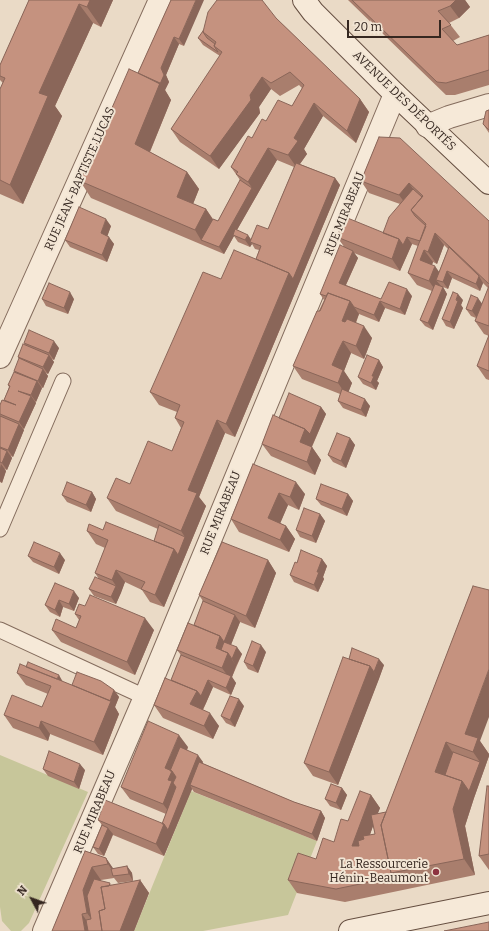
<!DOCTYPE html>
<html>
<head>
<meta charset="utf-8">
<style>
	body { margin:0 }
	#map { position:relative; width:489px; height:931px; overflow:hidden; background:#eadac6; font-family:Bitter,serif }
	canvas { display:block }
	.north { position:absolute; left:12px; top:879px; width:40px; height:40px; -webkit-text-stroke:3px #f2e5d4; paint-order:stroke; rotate:311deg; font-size:11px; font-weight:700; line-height:16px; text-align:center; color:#352720 }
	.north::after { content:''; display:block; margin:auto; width:14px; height:18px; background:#352720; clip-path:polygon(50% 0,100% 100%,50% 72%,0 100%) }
	.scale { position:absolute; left:347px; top:20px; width:94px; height:18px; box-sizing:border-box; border:2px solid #352720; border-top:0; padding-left:5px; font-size:12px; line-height:14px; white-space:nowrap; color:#352720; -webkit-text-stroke:3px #f2e5d4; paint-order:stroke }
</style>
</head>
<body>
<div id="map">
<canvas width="489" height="931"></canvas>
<div class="north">N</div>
<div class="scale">20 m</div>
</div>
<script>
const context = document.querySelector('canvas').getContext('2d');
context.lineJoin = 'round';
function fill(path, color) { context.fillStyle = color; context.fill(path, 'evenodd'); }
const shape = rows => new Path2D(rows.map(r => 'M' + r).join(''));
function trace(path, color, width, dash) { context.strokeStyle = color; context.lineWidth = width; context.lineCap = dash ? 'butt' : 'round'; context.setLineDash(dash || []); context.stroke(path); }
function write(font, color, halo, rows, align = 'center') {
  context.font = font + ' Bitter,serif'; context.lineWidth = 4; context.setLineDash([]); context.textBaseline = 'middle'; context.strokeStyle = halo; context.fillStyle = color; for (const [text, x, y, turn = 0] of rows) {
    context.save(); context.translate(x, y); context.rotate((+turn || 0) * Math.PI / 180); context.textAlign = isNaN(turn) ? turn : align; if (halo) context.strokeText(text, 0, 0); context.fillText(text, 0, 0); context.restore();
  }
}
fill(shape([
	[0,755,88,792,29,923,21,931,11,931,2,921,0,907],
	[191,791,317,841,288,915,203,931,134,931]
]), '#c7c69a');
const lane = shape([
	[0,529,63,381],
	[0,630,145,697]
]);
const street = shape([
	[427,126,449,117,489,105],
	[0,357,160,0],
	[44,931,145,697,395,94]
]);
const secondary = shape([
	[304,0,313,12,395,94,489,183],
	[350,931,489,903]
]);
trace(lane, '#846c5d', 17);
trace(street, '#846c5d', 24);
trace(secondary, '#654e40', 24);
trace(lane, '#f6e9d8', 15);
trace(street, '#f6e9d8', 22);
trace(secondary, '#f6e9d8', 22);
fill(shape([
	[29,0,113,0,101,27,93,23,55,106,62,116,23,204,0,194,0,89,3,83,0,80,0,65],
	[171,0,184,46,179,44,166,75,169,82,165,90,171,100,150,152,187,172,199,189,193,204,206,209,213,219,218,221,240,180,231,167,252,138,266,121,292,106,302,88,299,85,280,96,271,89,259,107,260,113,219,169,180,142,171,129,220,56,203,45,198,38,203,31,276,18,360,99,369,112,356,143,323,116,304,149,307,154,300,164,335,178,340,185,235,437,225,433,199,497,206,506,164,607,150,602,142,590,125,582,116,604,94,596,89,589,99,579,95,573,105,548,96,544,87,531,154,541,158,529,116,511,107,498,130,484,172,451,181,428,175,418,177,412,159,405,150,392,221,279,256,259,259,250,255,249,252,244,250,247,238,242,234,236,224,254,91,198,80,181,138,73],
	[277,160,294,167,268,229,251,240,237,230],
	[348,0,465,0,470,7,459,18,449,23,460,37,453,41,457,45,489,35,489,85,455,95,446,95],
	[489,110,489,133,483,124],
	[379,137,489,221,489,380,486,379,477,366,489,336,484,334,475,321,476,318,471,316,466,309,482,304,488,288,482,282,483,283,480,291,452,278,448,289,443,287,447,294,433,330,425,326,420,320,432,291,417,285,408,273,418,246,412,244,400,271,354,253,358,258,346,285,381,299,412,296,405,315,385,308,379,322,359,314,356,323,372,338,364,359,351,353,344,371,352,383,348,392,370,406,366,417,343,408,338,401,340,394,302,379,293,366,324,300,320,294,345,248,337,237,383,233,400,204,369,193,361,181],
	[444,245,448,249,439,272,432,265,433,262,437,264],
	[111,226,107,236,114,244,107,262,70,247,65,240],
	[42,299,74,299,68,314,46,306],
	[463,300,461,305,463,308,454,329,446,326,442,319],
	[24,343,59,348,54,360,52,359,54,362,48,374,46,373,48,376,43,388,41,387,42,388,36,402,35,401,36,403,24,429,22,428,24,430,13,457,11,456,12,458,7,470,4,469,6,471,2,483,0,482,0,405,5,401,4,400,9,387,8,385,15,373,14,371,20,359,18,357,25,345],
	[379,360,383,367,377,381,379,383,376,390,363,384,358,377],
	[321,407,326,414,312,447,321,460,315,475,271,456,262,444,279,418],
	[350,438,355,445,346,468,333,462,328,455],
	[253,464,305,494,299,510,288,505,280,523,286,526,295,539,289,552,239,532,231,519],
	[92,492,96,499,91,512,67,502,62,495],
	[348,494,353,501,347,516,321,505,316,499],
	[320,514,325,521,316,543,300,537,296,530],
	[28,556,65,560,59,574,33,562],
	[322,559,327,566,323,577,324,579,318,592,294,582,290,575,297,563],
	[268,560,276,573,255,628,240,622,231,645,242,654,232,677,236,683,231,695,213,687,203,710,219,726,213,739,163,718,154,705,171,680,181,655,177,650,194,625,203,601,199,595],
	[55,583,79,598,74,611,63,607,60,617,50,612,45,605],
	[473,586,480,741,489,754,489,756,474,798,465,826,475,875,345,902,297,893,288,880,316,859,334,842,348,821,371,795,380,808,377,814,386,812],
	[373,825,375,834,370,835],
	[85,606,154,630,135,675,61,642,52,630,76,628,79,620,75,614],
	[266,652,258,673,248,669,244,662],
	[349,659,384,665,338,785,313,776,304,763],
	[17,673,63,682,72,685,114,690,119,697,115,707,119,714,103,755,50,734,48,741,13,728,4,715,42,707,48,694,26,685],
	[244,706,235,727,226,723,221,716],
	[188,747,187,750,203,762,202,763,294,802,321,811,325,818,317,841,194,792,192,789,164,856,113,835,104,856,98,854,93,847,102,825,98,820,162,824,166,814,130,799,121,787],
	[43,769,85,770,79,789,48,776],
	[489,786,489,870,479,856],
	[342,788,347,795,341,810,330,806,325,799],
	[85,851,106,858,113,869,127,866,132,873,133,881,118,883,114,878,101,880,101,881,112,885,140,880,149,893,134,931,52,931]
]), '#a97e6d');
fill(shape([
	[90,0,113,0,101,27,87,7],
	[196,0,204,0,184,46,179,39],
	[456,0,465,0,470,7,459,18,450,6],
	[79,4,93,23,55,106,62,116,23,204,10,185,39,93],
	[174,37,179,44,166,75,169,82,165,90,171,100,146,161,135,144,161,68],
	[262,77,271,89,259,107,260,113,219,169,210,156],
	[360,99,369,112,356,143,347,131],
	[314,103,323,116,304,149,307,154,297,168,288,155,294,138],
	[268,148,277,160,257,195,248,182],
	[187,172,199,189,189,214,177,197],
	[335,178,340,185,235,437,226,424,289,273],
	[409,183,418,196,408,207,399,195],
	[252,188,257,195,234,235,233,235,234,236,224,254,219,247],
	[206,209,217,226,201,240,195,230],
	[106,219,111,226,106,240,101,233],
	[435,233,444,245,437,264,428,252],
	[248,235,253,242,250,242,252,244,250,247,245,240],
	[109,237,114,244,107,262,102,255],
	[407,237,412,244,400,271,392,259,399,239],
	[424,250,433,262,429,272,420,260],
	[353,251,358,258,344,289,339,283],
	[435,266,444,279,436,280,441,286,438,294,429,281],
	[447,271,452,278,448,289,443,282],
	[479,276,483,283,480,291,476,284],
	[443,287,447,294,433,330,428,323],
	[407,289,412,296,405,315,400,309],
	[70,292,74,299,68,314,64,308],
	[458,294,463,300,461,305,463,308,454,329,450,322,456,300],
	[478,298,483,305,477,318,472,311],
	[350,301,359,314,351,334,342,321],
	[380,301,385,308,379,322,374,315],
	[364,326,372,338,364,359,356,346],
	[54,341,59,348,54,360,49,353],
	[343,341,351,353,344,371,352,383,347,396,338,383,332,365],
	[49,355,54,362,48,374,43,367],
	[379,360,383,367,377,381,379,383,376,390,371,383,372,376],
	[43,369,48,376,43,388,38,381],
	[37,381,42,388,36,402,31,395],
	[31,396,36,403,24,429,19,422],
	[365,399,370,406,366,417,361,410],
	[321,407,326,414,308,455,300,442,305,429],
	[217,420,225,433,199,497,206,506,164,607,155,595,174,549,185,537,181,531,188,490],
	[19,424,24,430,13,457,8,450],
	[350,438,355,445,346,468,341,461],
	[312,447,321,460,315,475,307,462],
	[7,451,12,458,7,470,2,463],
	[1,464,6,471,2,483,0,481,0,468],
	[296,482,305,494,299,510,290,497],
	[92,492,96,499,91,512,86,505],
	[279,493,288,505,277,531,268,518],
	[348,494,353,501,347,516,342,509],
	[320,514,325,521,316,543,312,536],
	[286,526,295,539,289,552,280,540],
	[60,553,65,560,59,574,54,567],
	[322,559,327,566,323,577,324,579,318,592,314,585,317,572],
	[268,560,276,573,255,628,246,616],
	[116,570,125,582,121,593,112,580],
	[116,586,121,593,116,604,111,597],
	[74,591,79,598,74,611,69,604],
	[59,600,63,607,60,617,55,610],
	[235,615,240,622,226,657,216,648,220,636],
	[145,618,154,630,135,675,127,662],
	[261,645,266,652,258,673,253,666],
	[237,647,242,654,236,666,232,659],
	[228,653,236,666,232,677,236,683,231,695,226,688,230,679,222,668],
	[379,659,384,665,379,679,374,672],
	[370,666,379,679,338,785,329,772],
	[489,669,489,717,480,741,489,754,489,756,474,798,465,826,475,875,464,859,453,809,462,781,480,762,473,752,465,734],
	[59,675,63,682,55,683],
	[208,680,213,687,206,703,199,717,190,704,197,691],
	[114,690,119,697,115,707,119,714,103,755,94,742],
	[239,699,244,706,235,727,230,720],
	[210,713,219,726,213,739,204,726],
	[41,721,50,734,48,741,39,728],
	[179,735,188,747,176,777,180,784,172,816,163,804,168,780,165,768],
	[446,742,457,759,449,784,435,772],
	[198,755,203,762,193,787,190,785,192,789,164,856,156,844,164,824],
	[80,764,85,770,79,789,74,782],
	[342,788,347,795,341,810,336,803],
	[371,795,380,808,361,858,352,846],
	[321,811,325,818,317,841,312,834],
	[108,828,113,834,104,856,99,849],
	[106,858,115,871,116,876,108,864],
	[127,866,132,873,133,881,129,874],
	[92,867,101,880,92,903,96,925,87,913,83,890],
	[140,880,149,893,134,931,120,931],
	[82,914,91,927,91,931,85,931]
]), '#8a6659');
const building = shape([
	[29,0,90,0,87,7,79,4,39,93,48,96,10,185,0,180,0,89,5,78,0,76,0,65,29,0],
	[171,0,196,0,179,39,174,37,161,68,164,75,160,84,138,73,171,0],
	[217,0,262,0,276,18,360,99,347,131,314,103,294,138,298,141,288,155,268,148,248,182,236,174,238,172,231,167,248,136,252,138,262,119,266,121,278,100,292,106,304,85,290,72,271,83,262,77,250,95,251,100,210,156,171,129,222,52,214,46,216,42,203,32,208,12,217,0],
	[352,0,456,0,450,6,438,11,451,25,442,29,457,45,489,35,489,70,446,83,437,82,352,0],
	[203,31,203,32,207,38,215,44,214,46,218,52,198,38,203,31],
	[129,69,160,83,135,144,187,172,177,197,206,209,195,230,80,181,129,69],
	[489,110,489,130,483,124,486,111,489,110],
	[379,137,400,138,489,221,489,284,435,233,428,252,424,250,420,260,435,266,429,281,408,273,426,224,411,210,423,196,409,183,399,195,361,181,379,137],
	[296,163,335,178,293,279,289,273,256,259,261,246,250,242,257,225,268,229,296,163],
	[240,180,252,188,219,247,201,240,213,219,218,221,240,180],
	[413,189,422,197,411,210,415,216,426,226,420,241,407,237,403,245,399,239,383,233,389,217,413,189],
	[79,207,106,219,101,233,109,237,102,255,65,240,79,207],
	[345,217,399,239,392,259,337,237,345,217],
	[235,229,248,235,245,240,233,235,235,229],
	[340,245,353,251,339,283,381,299,389,282,407,289,400,309,380,301,374,315,354,307,350,301,328,293,326,296,320,294,340,245],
	[449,247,479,276,476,284,447,271,443,282,436,280,449,247],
	[234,250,289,273,226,424,217,420,188,490,197,493,181,531,107,498,116,478,130,484,148,441,172,451,184,422,175,418,180,405,150,392,203,272,221,279,234,250],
	[49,283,70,292,64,308,42,299,49,283],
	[435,284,443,287,428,323,420,320,435,284],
	[489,286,489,326,475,321,489,286],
	[453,292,458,294,456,300,458,301,450,322,442,319,453,292],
	[328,293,350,301,342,321,345,322,347,319,364,326,356,346,343,341,338,351,332,365,343,370,338,383,293,366,317,311,320,311,328,293],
	[471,295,478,298,472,311,466,309,471,295],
	[29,330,54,341,49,353,24,343,29,330],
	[489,335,489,371,477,366,489,335],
	[23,344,49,355,43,367,18,357,23,344],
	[367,355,379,360,372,376,374,376,371,383,358,377,367,355],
	[19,358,43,369,38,381,14,371,19,358],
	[14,372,37,381,31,395,18,391,31,396,19,422,0,414,0,405,2,400,16,405,4,400,10,386,8,385,14,372],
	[342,389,365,399,361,410,338,401,342,389],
	[289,393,321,407,310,434,305,429,279,418,289,393],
	[273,415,305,429,300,442,312,447,307,462,262,444,273,415],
	[0,416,19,424,8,450,0,447,0,416],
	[337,433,350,438,341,461,328,455,337,433],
	[0,448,7,451,2,463,0,462,0,448],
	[253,464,296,482,290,497,279,493,268,518,286,526,280,540,231,519,253,464],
	[67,482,92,492,86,505,62,495,67,482],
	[321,484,348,494,342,509,316,499,321,484],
	[304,508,320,514,312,536,296,530,304,508],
	[106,522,174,549,155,595,141,589,145,582,116,570,112,580,95,573,108,540,87,531,89,524,103,530,106,522],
	[159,525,185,537,178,555,174,549,154,541,159,525],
	[34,542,60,553,54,567,28,556,34,542],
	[222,542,268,560,246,616,199,595,222,542],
	[301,550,322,559,317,572,319,572,314,585,290,575,295,562,297,563,301,550],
	[95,577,116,586,111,597,89,589,95,577],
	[55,583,74,591,69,604,59,600,55,610,45,605,55,583],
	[473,586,489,590,489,669,465,734,478,738,473,752,446,742,435,772,462,781,453,809,464,859,391,873,381,825,473,586],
	[90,595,145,618,127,662,52,630,56,619,76,628,81,616,75,614,79,604,85,606,90,595],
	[203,601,235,615,224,642,220,636,194,625,203,601],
	[188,623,220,636,216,648,228,653,222,668,177,650,188,623],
	[252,641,261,645,253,666,244,662,252,641],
	[224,642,237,647,232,659,228,653,221,650,224,642],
	[352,648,379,659,374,672,370,666,349,659,352,648],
	[181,655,231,676,226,688,208,680,201,696,197,691,171,680,181,655],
	[343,657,370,666,329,772,304,763,343,657],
	[28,662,59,675,57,679,26,667,28,662],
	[20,664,111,701,94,742,41,721,39,728,4,715,12,695,42,707,51,686,17,673,20,664],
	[77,672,101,681,114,690,110,701,72,685,77,672],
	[165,678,197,691,190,704,210,713,204,726,154,705,165,678],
	[230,696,239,699,230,720,221,716,230,696],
	[148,721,179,735,165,768,172,771,168,780,172,781,163,804,121,787,148,721],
	[180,747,198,755,168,830,164,824,162,824,176,787,173,783,176,777,172,771,170,771,180,747],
	[49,751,80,764,74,782,43,769,49,751],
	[453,752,480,762,469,791,462,781,445,775,453,752],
	[199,762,294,802,321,811,312,834,190,785,199,762],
	[331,784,342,788,336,803,325,799,331,784],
	[487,786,489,786,489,854,479,856,487,786],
	[360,791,371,795,352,846,359,846,358,841,364,839,363,836,375,834,371,815,386,812,381,825,391,873,394,877,336,889,288,880,298,853,316,859,323,838,334,842,341,819,348,821,360,791],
	[105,800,164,824,156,844,98,820,105,800],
	[102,825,108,828,99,849,93,847,102,825],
	[85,851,106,858,108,864,92,867,83,890,87,913,82,914,85,931,52,931,85,851],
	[127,866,129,874,113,876,111,869,127,866],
	[94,879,110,883,109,886,101,887,105,909,99,911,102,931,88,931,86,920,91,919,87,896,94,879],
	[140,880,120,931,102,931,99,911,105,909,101,887,140,880],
	[489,922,489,931,444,931,489,922]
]);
fill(building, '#c5927f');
trace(building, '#8a6659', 1);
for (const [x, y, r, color] of [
	[436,872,4,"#8d3340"]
]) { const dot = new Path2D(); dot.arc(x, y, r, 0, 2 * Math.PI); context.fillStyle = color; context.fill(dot); trace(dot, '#f2e5d4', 1.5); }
write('12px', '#352720', '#f2e5d4', [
	["AVENUE DES DÉPORTÉS",404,101,44],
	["RUE JEAN-BAPTISTE LUCAS",80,179,-66],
	["RUE MIRABEAU",345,214,-68],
	["RUE MIRABEAU",221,513,-68],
	["RUE MIRABEAU",95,812,-67]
]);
write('12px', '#352720', '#f2e5d4', [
	["La Ressourcerie",428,865],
	["Hénin-Beaumont",428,879]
], 'right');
</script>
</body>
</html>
